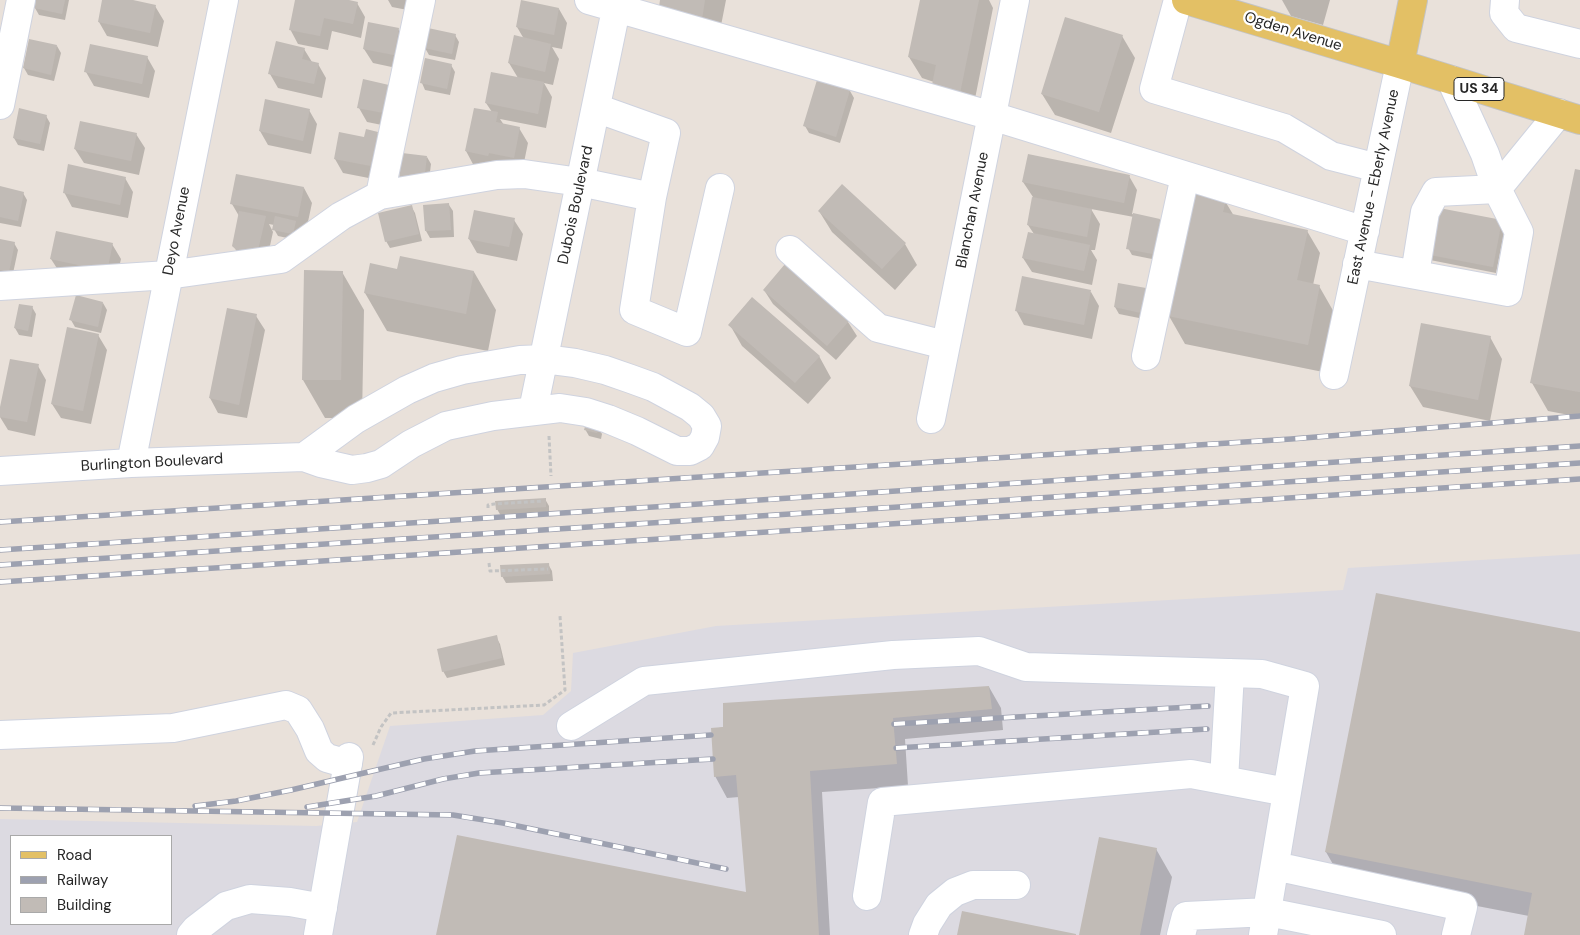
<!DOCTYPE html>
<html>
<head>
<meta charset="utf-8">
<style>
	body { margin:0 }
	#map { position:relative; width:1580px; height:935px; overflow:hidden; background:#e9e1da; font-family:"DM Sans",sans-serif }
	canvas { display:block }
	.legend { position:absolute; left:10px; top:835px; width:162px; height:90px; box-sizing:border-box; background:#fff; border:1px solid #a9a9a9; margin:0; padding:6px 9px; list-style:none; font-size:15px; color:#272727 }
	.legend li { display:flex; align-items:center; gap:10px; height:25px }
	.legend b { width:25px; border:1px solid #a9a9a9 }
</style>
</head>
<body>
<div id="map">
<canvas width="1580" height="935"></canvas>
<ul class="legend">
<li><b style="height:6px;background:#e3c065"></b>Road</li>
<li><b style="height:6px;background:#9da1b0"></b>Railway</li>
<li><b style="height:14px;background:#c1bbb6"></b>Building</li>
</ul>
</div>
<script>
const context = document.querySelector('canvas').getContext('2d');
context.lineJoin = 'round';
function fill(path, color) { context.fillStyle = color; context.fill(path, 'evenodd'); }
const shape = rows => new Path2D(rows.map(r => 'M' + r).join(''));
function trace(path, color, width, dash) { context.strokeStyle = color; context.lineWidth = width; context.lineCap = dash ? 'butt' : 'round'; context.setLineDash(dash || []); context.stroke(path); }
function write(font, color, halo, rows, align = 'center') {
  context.font = font + ' "DM Sans",sans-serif'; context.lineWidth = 4.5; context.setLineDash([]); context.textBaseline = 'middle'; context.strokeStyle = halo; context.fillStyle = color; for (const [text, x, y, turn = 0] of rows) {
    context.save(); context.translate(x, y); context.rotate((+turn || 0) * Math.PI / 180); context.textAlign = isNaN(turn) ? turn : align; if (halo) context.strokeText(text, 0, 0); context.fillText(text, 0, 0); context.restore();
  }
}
fill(shape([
	[1580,554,1580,935,0,935,0,819,316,826,357,822,390,726,543,715,571,691,573,653,716,626,1343,590,1348,568],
	[11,836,171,836,171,924,11,924]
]), '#dcdae1');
fill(shape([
	[37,0,69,0,65,20,39,15,35,8],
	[104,0,127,0,155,6,164,21,158,47,107,36,99,22],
	[296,0,343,0,357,3,365,17,361,38,332,31,328,50,298,44,290,29],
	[388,0,421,0,418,12,392,7],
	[662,0,726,0,717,46],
	[921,0,989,0,993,8,971,119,934,82,922,78,909,57],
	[1282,0,1330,0,1323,25,1291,16],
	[559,9,567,23,562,49,552,47,559,59,553,85,544,83,552,97,546,128,500,119,504,125,519,128,528,143,522,172,474,166,466,151,492,112,486,103,518,78,509,63,524,39,517,27],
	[398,29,407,43,401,69,373,63,364,49],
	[455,35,459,42,455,60,429,55,425,48],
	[1122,36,1135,58,1111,133,1055,115,1042,94],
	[57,46,61,53,54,81,28,75,24,68],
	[304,49,312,62,318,64,326,78,322,98,278,88,270,74],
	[147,57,155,71,149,98,94,86,86,72],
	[451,65,455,72,450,95,425,90,422,83],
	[818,82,850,91,854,98,840,143,809,133,805,126],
	[389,86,397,100,392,127,367,122,359,108],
	[309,110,317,124,311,154,268,145,260,131],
	[46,116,50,123,44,151,18,145,14,138],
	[377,133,386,148,379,180,343,173,335,159,365,138],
	[136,134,145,148,139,175,84,163,75,149],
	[427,157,431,164,428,188,404,185],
	[1580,172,1580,417,1548,411,1532,383],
	[1129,176,1137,190,1132,214,1160,220,1164,227,1157,260,1132,255,1128,248,1134,217,1091,209,1100,224,1095,250,1091,250,1097,260,1092,285,1032,272,1023,258,1034,234,1028,225,1033,197,1023,182],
	[125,178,133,192,128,218,72,207,64,192],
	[0,188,23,193,27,200,21,227,0,223],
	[304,188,312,203,306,231,297,240,278,236,274,229,274,225,269,224,273,232,266,264,242,260,233,245,239,216,232,204],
	[1225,201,1234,216,1307,231,1320,253,1313,285,1319,286,1335,314,1323,372,1185,344,1169,316],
	[449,205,453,211,454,237,430,238,426,231],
	[411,206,415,213,422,241,390,248,386,241],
	[819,211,905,244,917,265,895,290,832,232],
	[514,220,523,234,517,261,477,253,469,239],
	[1501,221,1505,228,1496,273,1430,260,1426,254],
	[0,240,14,243,18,250,12,278,0,275],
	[112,244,121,259,115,285,60,273,51,259],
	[786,266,848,322,857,336,836,360,773,304,764,290],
	[398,270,474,272,496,310,488,351,387,331,365,293],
	[342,272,364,310,362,418,325,418,303,380],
	[1145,289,1149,296,1144,319,1119,314,1115,307],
	[1091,292,1099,306,1092,339,1024,325,1016,310],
	[103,303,107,310,101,333,75,327,71,320],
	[32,307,36,314,32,337,19,335,15,328],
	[228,310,256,316,265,330,247,418,218,413,210,398],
	[730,325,819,356,831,378,808,404,742,346],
	[98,335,107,350,91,424,61,418,52,404],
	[1490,337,1502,359,1490,421,1423,407,1410,386],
	[38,366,46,380,35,436,8,430,0,417,0,414],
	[598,427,602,434,601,439,589,436,585,429],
	[545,499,549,506,549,514,501,516,497,509],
	[548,564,552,571,553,581,506,583,502,576],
	[1580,634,1580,935,1525,935,1529,916,1342,880,1326,852],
	[496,637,500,644,505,665,447,678,443,671],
	[989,687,1001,708,1003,730,905,739,908,786,822,792,830,935,437,935,748,893,739,797,727,798,715,776,712,729],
	[1156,849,1172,877,1160,935,1081,935]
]), '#0003');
fill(shape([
	[35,0,65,0,62,14,34,8],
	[102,0,133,0,156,5,150,33,98,22],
	[295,0,349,0,358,2,353,24,324,18,320,36,289,30],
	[521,0,559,8,554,35,516,27],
	[660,0,705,0,702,19,659,7],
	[920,0,979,0,959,98,931,90,936,65,908,57],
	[1065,17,1123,35,1099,112,1041,94],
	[368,22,399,28,394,55,363,49],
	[428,28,456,34,452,54,424,48],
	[514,35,551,44,545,72,508,63],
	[29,39,57,45,51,75,23,68],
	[276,41,305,48,302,59,319,63,314,84,268,74],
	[90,44,148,56,142,84,84,72],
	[425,58,452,64,447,89,420,83],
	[491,72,544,82,538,114,485,103],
	[363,79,389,85,384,113,357,108],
	[817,80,850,90,836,137,803,126],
	[265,99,310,109,303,141,259,131],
	[19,108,47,115,40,144,13,138],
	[474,108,498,112,496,122,520,127,514,158,489,153,488,156,465,151],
	[80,121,137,133,131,161,74,149],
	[366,129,378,132,371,166,334,159,339,132,364,137],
	[402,153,427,156,424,181,399,179],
	[1028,154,1130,175,1124,203,1022,182],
	[68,164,126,177,120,205,63,193],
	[1575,169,1580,170,1580,392,1579,392,1530,383],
	[236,174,304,187,298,217,230,204],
	[842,184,906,243,882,269,818,211],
	[0,186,24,192,18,221,0,217],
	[1194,193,1226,199,1223,212,1308,230,1297,280,1320,285,1308,345,1168,316],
	[1032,197,1092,209,1087,237,1027,225],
	[449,203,451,230,425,231,423,205],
	[412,205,419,234,385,242,378,213],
	[1434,207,1502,220,1493,267,1425,254],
	[474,210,515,218,509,247,468,239],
	[239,211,266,216,258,250,243,256,232,246],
	[1133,213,1160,219,1153,254,1126,249],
	[275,216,296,221,293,234,272,230],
	[56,231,113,243,107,271,50,259],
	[1028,232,1090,245,1084,271,1022,258],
	[0,239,15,242,9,272,0,270],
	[400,256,474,271,466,314,364,293,370,263,397,269],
	[785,264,849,321,827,346,763,290],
	[304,270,343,271,341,380,302,380],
	[1022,276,1091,290,1084,325,1015,311],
	[1118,283,1146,288,1141,313,1114,307],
	[76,295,103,302,98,327,69,320],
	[752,297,820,356,795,383,728,325],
	[19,304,33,306,28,331,14,328],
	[227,308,257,314,239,405,209,398],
	[1421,323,1491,336,1478,400,1409,386],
	[67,327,99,334,83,411,51,404],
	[10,359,39,364,27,422,0,417,0,407],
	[586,423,599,426,597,433,584,430],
	[546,498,546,507,496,510,495,501],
	[549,563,550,574,501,577,500,565],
	[1376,593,1580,632,1580,935,1524,935,1532,893,1325,852],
	[497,635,502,658,442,672,437,649],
	[989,686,992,709,893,718,897,764,810,771,819,935,436,935,457,835,746,892,736,775,714,777,711,728,723,727,723,703],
	[1099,837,1157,848,1140,935,1079,935],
	[962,911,1076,934,1076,935,957,935]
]), '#c1bbb6');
const minor = shape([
	[589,0,992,116,1365,231],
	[1178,0,1154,89,1284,128,1331,156,1378,168],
	[1505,0,1504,13,1516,28,1580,44],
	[0,105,21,0],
	[596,108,666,133,652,197],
	[380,195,421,0],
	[790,250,878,328,945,345],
	[1357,264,1508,292,1519,232,1497,189,1485,154,1451,80],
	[1415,274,1425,212,1436,192,1497,189,1559,113],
	[0,286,168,275,281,259,341,216,380,195,497,175,524,174,580,182,652,197,634,310,687,332,720,188],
	[1146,356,1185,176],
	[1334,375,1400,64],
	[533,410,618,0],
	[931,419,1015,0],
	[131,463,224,0],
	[0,471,131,463,304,457,321,463,352,470,367,468,381,464,411,444,446,426,493,416,560,408,586,412,608,419,637,431,677,451,690,451,700,446,705,437,707,426,701,416,690,407,653,387,631,379,605,370,575,363,544,359,520,360,462,370,434,378,407,390,356,419,304,457],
	[571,726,644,681,893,655,979,651,1026,667,1262,674,1305,686,1287,792],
	[0,735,173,728,286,705,298,710,310,729,319,751,327,758,348,764],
	[1224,780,1230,673],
	[1275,866,1463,907,1456,935],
	[867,896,882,802,1191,774,1287,792,1263,935],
	[191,935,196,929,226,906,250,899,290,902,323,908],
	[318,935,349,757],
	[923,935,927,924,939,905,955,892,973,885,1016,885],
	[1181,935,1186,916,1268,912,1382,935]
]);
const major = shape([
	[1186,0,1400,64,1580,120],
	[1400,64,1413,0]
]);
trace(minor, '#cfd3df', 30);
trace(major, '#c3c3c3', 30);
trace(shape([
	[549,436,551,476],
	[488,508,488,505,494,504,543,501],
	[489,563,490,571,548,569],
	[373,745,381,727,391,713,544,705,565,690,560,616]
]), '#c3c3c3', 3, [4, 2.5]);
trace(minor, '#fff', 28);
trace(major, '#e3c065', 28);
const rail = shape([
	[0,522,1291,439,1580,416],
	[0,550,1580,446],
	[0,565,1580,463],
	[0,582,1580,479],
	[894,724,1208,706],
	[896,748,1207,729],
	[195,806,236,801,291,790,424,759,475,751,711,735],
	[307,807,376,796,443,779,479,773,713,759],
	[0,808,453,815,503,823,726,869]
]);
trace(rail, '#9da1b0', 5.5);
trace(rail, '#fff', 4, [11]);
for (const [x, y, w] of [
	[1479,89,50]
]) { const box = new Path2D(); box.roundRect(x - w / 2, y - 11.5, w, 23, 4); context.fillStyle = '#fff'; context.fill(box); trace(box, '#272727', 1); }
write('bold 14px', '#272727', null, [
	["US 34",1479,89]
]);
write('15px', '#272727', '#fff', [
	["Ogden Avenue",1293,32,17],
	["East Avenue - Eberly Avenue",1374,187,-78],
	["Dubois Boulevard",576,205,-78],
	["Blanchan Avenue",973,210,-79],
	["Deyo Avenue",177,231,-79],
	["Burlington Boulevard",152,463,-3]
]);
</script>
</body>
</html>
